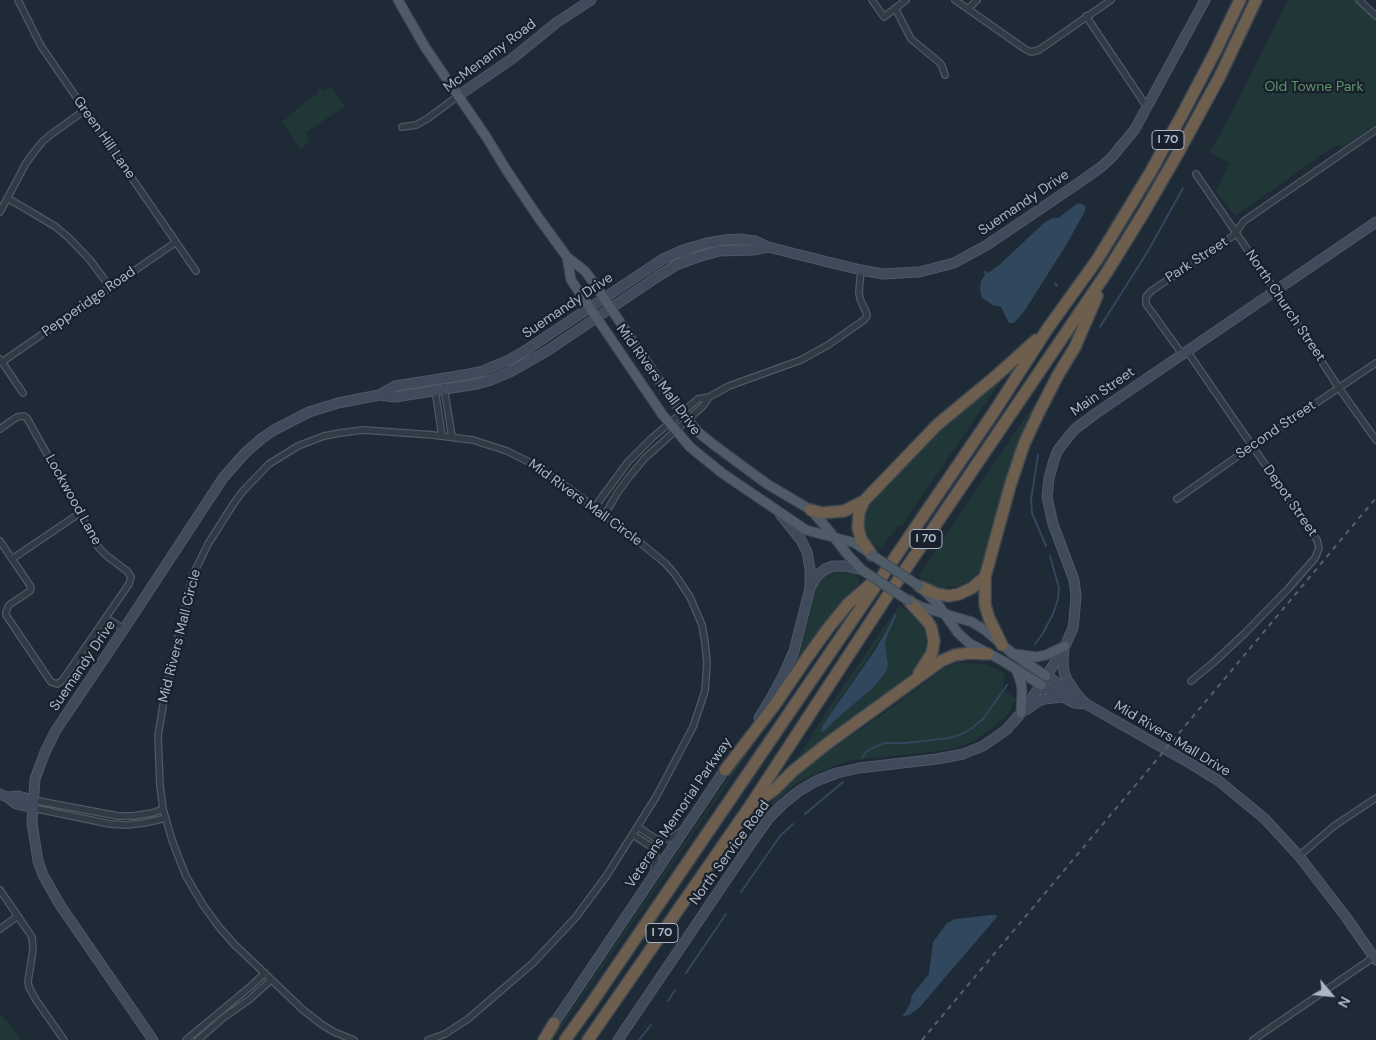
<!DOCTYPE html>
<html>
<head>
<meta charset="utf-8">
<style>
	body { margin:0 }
	#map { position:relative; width:1376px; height:1040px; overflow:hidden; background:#1e2a36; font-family:"DM Sans",sans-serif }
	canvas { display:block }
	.north { position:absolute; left:1306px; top:970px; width:50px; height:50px; -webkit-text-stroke:4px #17202b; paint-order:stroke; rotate:118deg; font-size:14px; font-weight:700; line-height:20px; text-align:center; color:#aab6c4 }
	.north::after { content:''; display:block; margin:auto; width:18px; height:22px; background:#aab6c4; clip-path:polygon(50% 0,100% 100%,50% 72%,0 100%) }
</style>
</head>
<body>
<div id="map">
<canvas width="1376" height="1040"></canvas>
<div class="north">N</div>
</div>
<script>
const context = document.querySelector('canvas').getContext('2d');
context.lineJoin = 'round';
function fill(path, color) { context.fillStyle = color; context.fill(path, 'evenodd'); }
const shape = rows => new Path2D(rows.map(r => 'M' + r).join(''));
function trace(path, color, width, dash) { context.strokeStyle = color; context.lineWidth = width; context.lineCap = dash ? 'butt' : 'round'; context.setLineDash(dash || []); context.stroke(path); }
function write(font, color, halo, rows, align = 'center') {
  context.font = font + ' "DM Sans",sans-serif'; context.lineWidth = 4.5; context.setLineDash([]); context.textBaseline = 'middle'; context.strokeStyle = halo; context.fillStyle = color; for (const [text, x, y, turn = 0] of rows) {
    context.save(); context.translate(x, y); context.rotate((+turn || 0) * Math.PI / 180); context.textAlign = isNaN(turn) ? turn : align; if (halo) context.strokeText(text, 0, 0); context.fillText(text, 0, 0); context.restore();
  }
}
fill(shape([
	[1288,0,1354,0,1376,21,1376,124,1343,147,1336,145,1235,216,1216,191,1229,163,1210,152,1235,106],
	[318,86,323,91,331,87,332,87,344,104,344,107,305,133,310,142,300,149,282,122,309,99,319,93],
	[1005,375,901,527,898,526,881,548,874,545,871,545,864,536,862,526,863,517,867,508,919,452,947,425],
	[1039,397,1041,397,982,568,977,575,971,580,959,586,944,588,935,586,929,583,918,576],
	[843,569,853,572,859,579,860,583,793,670,792,669,804,633,815,587,819,580,825,575,831,571],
	[899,606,914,613,921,623,926,637,926,647,924,655,914,671,797,761,796,760,837,695,897,608],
	[894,614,896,614,896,617,888,634,885,643,888,664,873,688,834,721,839,701,888,628],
	[814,656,553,1040,551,1040,774,710],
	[959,663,967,663,987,665,1005,673,1003,687,1005,691,1017,699,1008,714,994,727,972,742,949,750,847,761,822,771,799,782,790,789,759,818,776,796,787,784,818,758,883,714,946,667],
	[0,1015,10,1024,21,1040,0,1040]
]), '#203637');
fill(shape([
	[1078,203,1082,204,1085,206,1085,211,1065,247,1025,310,1014,323,1009,323,1001,307,993,305,982,298,980,289,981,281,985,275,984,272,985,270,988,273,999,265,1045,222,1053,218,1058,218],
	[895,613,896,615,896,617,888,634,885,643,888,664,887,669,883,676,873,688,834,721,823,732,822,732,821,730,823,725,875,650,888,628],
	[991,915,996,915,997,917,942,981,921,1006,911,1014,902,1017,910,1004,912,995,929,974,933,942,947,923,955,919]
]), '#30475e');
trace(shape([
	[1055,283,1057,286],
	[1100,327,1148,251,1183,188],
	[1038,455,1031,500,1032,513,1046,546],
	[1035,644,1043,633,1053,614,1058,599,1059,588,1050,556],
	[862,758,866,752,873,748,885,743,906,743,949,738,962,734,972,728,983,719,1007,685],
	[805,814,843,782],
	[741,892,780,836,793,824],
	[686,973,726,914],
	[668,1001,675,990],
	[639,1040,651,1025]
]), '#30475e', 2);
const street = shape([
	[18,0,41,46,196,271],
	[872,0,884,17,906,0],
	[955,0,1025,49,1031,52,1039,50,1111,0],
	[1359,0,1376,16],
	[895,8,911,39,939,62,942,66,945,75],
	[968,9,977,0],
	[1086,16,1147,107],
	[402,127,416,125,427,119,458,96],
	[1196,174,1275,290,1339,388,1376,440],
	[7,198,33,213,56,227,69,238,90,260,110,287],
	[0,212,26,163,35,151,43,141,53,133,85,110],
	[1187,351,1317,540,1319,548,1315,558,1288,589,1244,634,1213,663,1191,681],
	[1182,354,1146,304,1146,297,1151,291,1233,236,1244,221,1376,130],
	[0,359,23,393],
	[2,362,176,242],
	[444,387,452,437],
	[435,389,442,436],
	[0,429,17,417,24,416,27,418,99,548,107,556,127,571,131,577,129,584,71,668,62,681,57,684,51,682,6,615,6,612,9,605,30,591,31,587,0,541],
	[1177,499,1252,446,1376,363],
	[594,508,628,462,653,437,698,399,709,397,729,386,801,360,828,345,864,320,867,316,866,312,860,299,859,292,861,270],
	[604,516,618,492,629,477,645,458,703,406,709,397],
	[12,559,80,513],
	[106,618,124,629],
	[33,800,118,816,133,816,152,813,163,809],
	[33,808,110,824,127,825,144,823,166,818],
	[638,827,656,839,663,840,671,838,683,830],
	[633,835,652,847,656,856,654,871],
	[1299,856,1334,826,1376,798],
	[0,890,32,937,33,950,28,982,29,987,36,1000,64,1040],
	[0,929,18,916],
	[186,1040,251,986,265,973],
	[198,1040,223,1018,250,999,271,980],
	[354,1040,334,1032,321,1024,302,1009,234,944,219,927,203,905,186,876,180,861,172,840,163,809,160,785,158,736,166,688,193,575,208,544,234,503,242,492,269,464,298,446,324,436,340,433,363,430,433,435,473,440,507,451,537,466,567,487,632,536,665,563,674,573,690,597,702,625,705,642,707,663,705,691,693,727,656,797,607,875,576,917,533,963,468,1019,445,1034,428,1040],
	[1253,1040,1374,957]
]);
const secondary = shape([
	[458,96,513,58,556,23,591,0],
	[379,395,395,397,477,384,491,380,510,372,547,351,657,277,676,265,698,257,719,251,753,250,768,247],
	[810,588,817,576,825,569,833,566,846,566,862,570],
	[1064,649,1063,661,1064,672,1067,680,1076,693],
	[1046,676,1077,695,1086,704,1193,765,1219,781,1265,819,1299,856,1346,917,1376,960],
	[1041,685,1074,703,1086,704],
	[1026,710,1037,702,1044,699,1063,697],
	[759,718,770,700,783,676,794,651,810,588,810,569,807,552,801,540,780,514],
	[0,794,7,797,16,804,33,808],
	[7,797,18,796,33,800],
	[551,1028,728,765],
	[153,1040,60,905,43,875,38,861,32,823,35,779,45,752,56,730,124,629,223,478,245,453,261,439,274,430,309,412,338,403,379,395,395,386,452,377,480,372,509,360,523,352,663,259,683,250,707,243,725,240,739,239,755,241,768,247,824,261,861,270,883,274,919,272,954,263,987,245,1080,182,1101,167,1112,157,1135,129,1205,0],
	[618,1040,752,842,769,818,783,804,799,791,816,781,837,773,859,768,937,759,963,754,983,746,1006,730,1021,713,1041,685,1065,646,1073,628,1074,620,1076,596,1074,580,1053,524,1047,497,1049,478,1054,460,1058,450,1069,436,1075,429,1095,414,1376,222]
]);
const primary = shape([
	[398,0,425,47,487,138,507,171,538,217,567,257,585,271,596,286,674,403,698,432,714,445,767,484,811,510,826,527,847,554,862,570],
	[567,257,571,280,662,414,690,447,722,473,806,530,855,543,868,552],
	[923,590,937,603,958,633,969,643,1003,661,1041,685],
	[913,603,922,607,972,622,985,630,1012,653,1046,676],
	[1015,654,1036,657,1046,655,1065,646],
	[1016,669,1021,683,1022,691,1021,713]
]);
const highway = shape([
	[811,510,822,513,844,511,864,501],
	[872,555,861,539,858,528,859,513,864,501,937,425,996,376,1036,340],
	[919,586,937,594,949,596,959,594,972,588,985,577],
	[909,601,928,622,931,627,934,641,932,653,919,673],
	[1002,645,989,618,985,605,985,577,1010,486,1024,444,1039,412,1058,375,1075,347,1097,296],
	[725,770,774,706,806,659,829,627,848,604,873,582],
	[756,803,775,789,793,771,828,743,941,661,955,655,969,653,988,654],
	[544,1040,554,1023],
	[565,1040,591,1004,992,415,1048,328,1097,260,1150,173,1183,113,1215,52,1240,0],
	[588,1040,748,809,888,595,1107,272,1144,212,1178,153,1220,76,1256,0]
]);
trace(street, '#4e5965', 8);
trace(secondary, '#4e5965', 11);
trace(primary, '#3d4753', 11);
trace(highway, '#3c4651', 14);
trace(street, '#313b46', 5.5);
trace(secondary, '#3f4b5a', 9);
trace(primary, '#4f5b67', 9);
trace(highway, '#6d5e4e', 11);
trace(shape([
	[922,1040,1376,498]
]), '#53606e', 2, [5, 5]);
const primaryBridge = shape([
	[872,555,919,586],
	[862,570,909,601]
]);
trace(primaryBridge, '#3d4753', 11, []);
trace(primaryBridge, '#4f5b67', 9);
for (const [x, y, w] of [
	[1168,140,32],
	[926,539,32],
	[662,933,32]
]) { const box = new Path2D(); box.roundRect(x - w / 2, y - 9.5, w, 19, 4); context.fillStyle = '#17202b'; context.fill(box); trace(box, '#aab6c4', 1); }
write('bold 12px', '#aab6c4', null, [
	["I 70",1168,140],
	["I 70",926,539],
	["I 70",662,933]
]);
write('14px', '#aab6c4', '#17202b', [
	["McMenamy Road",490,56,-37],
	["Green Hill Lane",104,138,55],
	["Suemandy Drive",1024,203,-34],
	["Park Street",1197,260,-33],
	["Pepperidge Road",89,302,-35],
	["Suemandy Drive",568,306,-34],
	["North Church Street",1285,306,56],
	["Mid Rivers Mall Drive",658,380,54],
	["Main Street",1103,392,-35],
	["Second Street",1276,430,-34],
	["Lockwood Lane",73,500,61],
	["Depot Street",1290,501,55],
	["Mid Rivers Mall Circle",585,503,36],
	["Mid Rivers Mall Circle",180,636,-76],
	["Suemandy Drive",83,666,-56],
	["Mid Rivers Mall Drive",1172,739,31],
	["Veterans Memorial Parkway",679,813,-56],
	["North Service Road",730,853,-54]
]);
write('14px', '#62956a', '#17202b', [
	["Old Towne Park",1314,87]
]);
</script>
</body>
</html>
